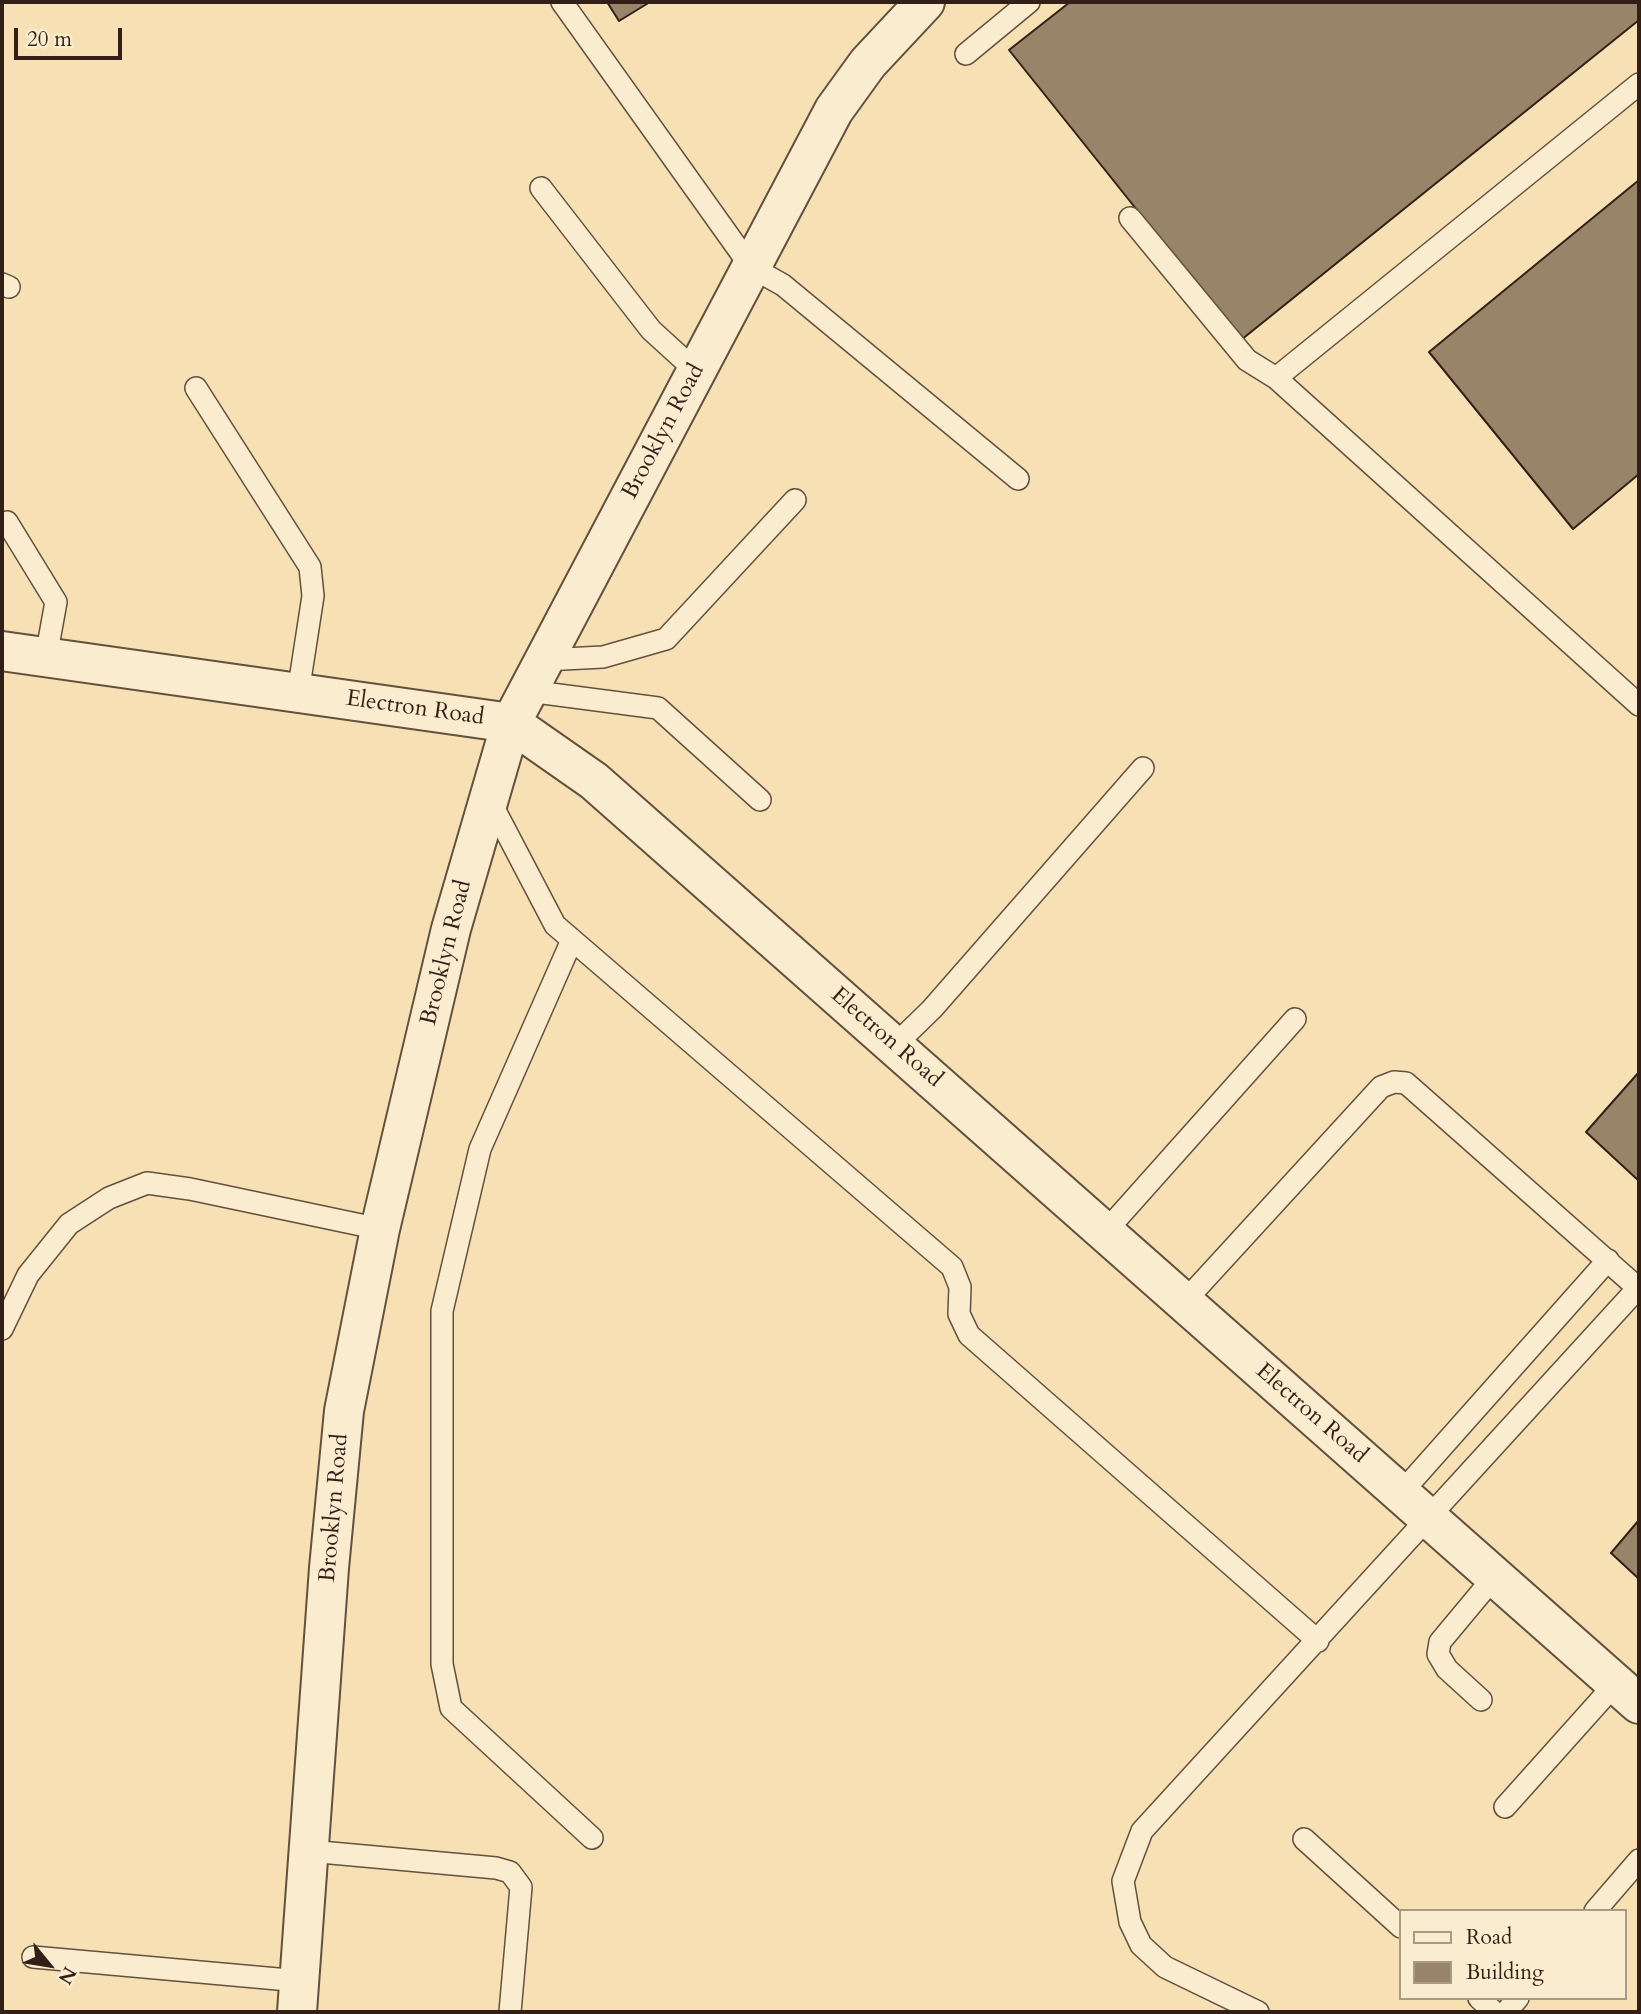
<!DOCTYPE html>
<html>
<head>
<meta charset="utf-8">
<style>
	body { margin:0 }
	#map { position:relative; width:1641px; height:2014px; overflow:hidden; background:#f7e1b4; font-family:Cardo,serif }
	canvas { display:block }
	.frame { position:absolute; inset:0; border:4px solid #321f17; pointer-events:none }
	.legend { position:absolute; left:1399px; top:1909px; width:228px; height:91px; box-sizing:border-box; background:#faecce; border:2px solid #aa9a85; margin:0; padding:9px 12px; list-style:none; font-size:21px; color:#321f17 }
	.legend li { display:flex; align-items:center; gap:14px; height:35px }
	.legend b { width:35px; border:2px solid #aa9a85 }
	.north { position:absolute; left:14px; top:1930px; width:70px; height:70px; -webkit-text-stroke:5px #faecce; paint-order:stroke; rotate:120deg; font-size:19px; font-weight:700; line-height:28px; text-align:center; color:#321f17 }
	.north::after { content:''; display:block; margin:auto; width:24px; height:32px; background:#321f17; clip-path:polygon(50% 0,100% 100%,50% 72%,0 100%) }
	.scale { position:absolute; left:14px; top:28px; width:108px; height:32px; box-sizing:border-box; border:4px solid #321f17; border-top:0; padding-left:9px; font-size:21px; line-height:24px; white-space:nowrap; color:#321f17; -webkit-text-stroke:5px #faecce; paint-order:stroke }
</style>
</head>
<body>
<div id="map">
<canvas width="1641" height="2014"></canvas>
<div class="frame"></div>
<ul class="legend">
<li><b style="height:9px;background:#faecce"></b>Road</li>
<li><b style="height:19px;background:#988469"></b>Building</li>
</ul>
<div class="north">N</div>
<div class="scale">20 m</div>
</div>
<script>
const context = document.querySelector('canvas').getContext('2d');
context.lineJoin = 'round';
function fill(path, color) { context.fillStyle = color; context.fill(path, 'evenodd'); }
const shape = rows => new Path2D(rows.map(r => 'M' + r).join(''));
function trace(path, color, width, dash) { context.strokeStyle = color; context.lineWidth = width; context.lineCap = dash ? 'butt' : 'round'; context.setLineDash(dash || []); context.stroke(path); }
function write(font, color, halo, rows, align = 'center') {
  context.font = font + ' Cardo,serif'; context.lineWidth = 6; context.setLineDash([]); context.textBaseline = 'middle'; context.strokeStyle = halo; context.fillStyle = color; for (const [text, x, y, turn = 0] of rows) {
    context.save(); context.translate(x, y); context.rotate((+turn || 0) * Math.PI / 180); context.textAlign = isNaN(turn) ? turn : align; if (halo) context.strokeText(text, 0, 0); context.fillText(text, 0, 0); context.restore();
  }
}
const building = shape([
	[607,2,650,2,619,21,607,2],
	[1070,2,1639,2,1639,20,1241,340,1009,50,1070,2],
	[1639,180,1639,474,1573,529,1429,352,1639,180],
	[1639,1072,1639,1181,1586,1132,1639,1072],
	[1639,1520,1639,1579,1611,1553,1639,1520]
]);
fill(building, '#988469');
trace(building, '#321f17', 2);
const lane = shape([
	[562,2,751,267,783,285,1018,479],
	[966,54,1029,2],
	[541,188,651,330,696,371],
	[1130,218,1247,360,1276,378,1639,705],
	[2,284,9,287],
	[1276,378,1639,84],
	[196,388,310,567,313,596,298,693],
	[7,522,56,602,46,657],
	[544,660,603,657,666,639,795,500],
	[528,691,658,708,760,800],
	[489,799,555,925,952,1267,960,1287,959,1314,969,1335,1318,1641],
	[572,940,480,1149,442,1311,442,1664,451,1708,592,1838],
	[894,1046,932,1009,1143,768],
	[1105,1232,1295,1019],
	[1184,1302,1381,1087,1394,1082,1406,1083,1639,1289],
	[2,1329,28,1275,69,1224,109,1198,147,1183,190,1189,380,1229],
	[1401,1493,1608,1260],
	[1481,1700,1447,1669,1438,1654,1440,1642,1495,1576],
	[1505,1807,1616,1683],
	[1304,1839,1401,1927],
	[309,1851,496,1868,510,1872,521,1887,510,2012],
	[1595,1911,1639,1860],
	[33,1957,300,1981],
	[1479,1998,1494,2012],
	[1258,2012,1165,1967,1141,1945,1130,1922,1123,1881,1142,1831,1638,1288],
	[1506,2012,1518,1998]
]);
const street = shape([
	[2,651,511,723,594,781,1639,1704],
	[297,2012,329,1568,344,1411,380,1229,451,929,511,723,834,110,868,63,925,2]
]);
trace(lane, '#63503e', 24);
trace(street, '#63503e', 42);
trace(lane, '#faecce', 21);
trace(street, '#faecce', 38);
write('23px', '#321f17', '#faecce', [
	["Brooklyn Road",664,432,-62],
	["Electron Road",415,709,8],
	["Brooklyn Road",447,953,-76],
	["Electron Road",886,1038,41],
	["Electron Road",1311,1414,41],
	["Brooklyn Road",335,1508,-85]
]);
</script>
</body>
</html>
